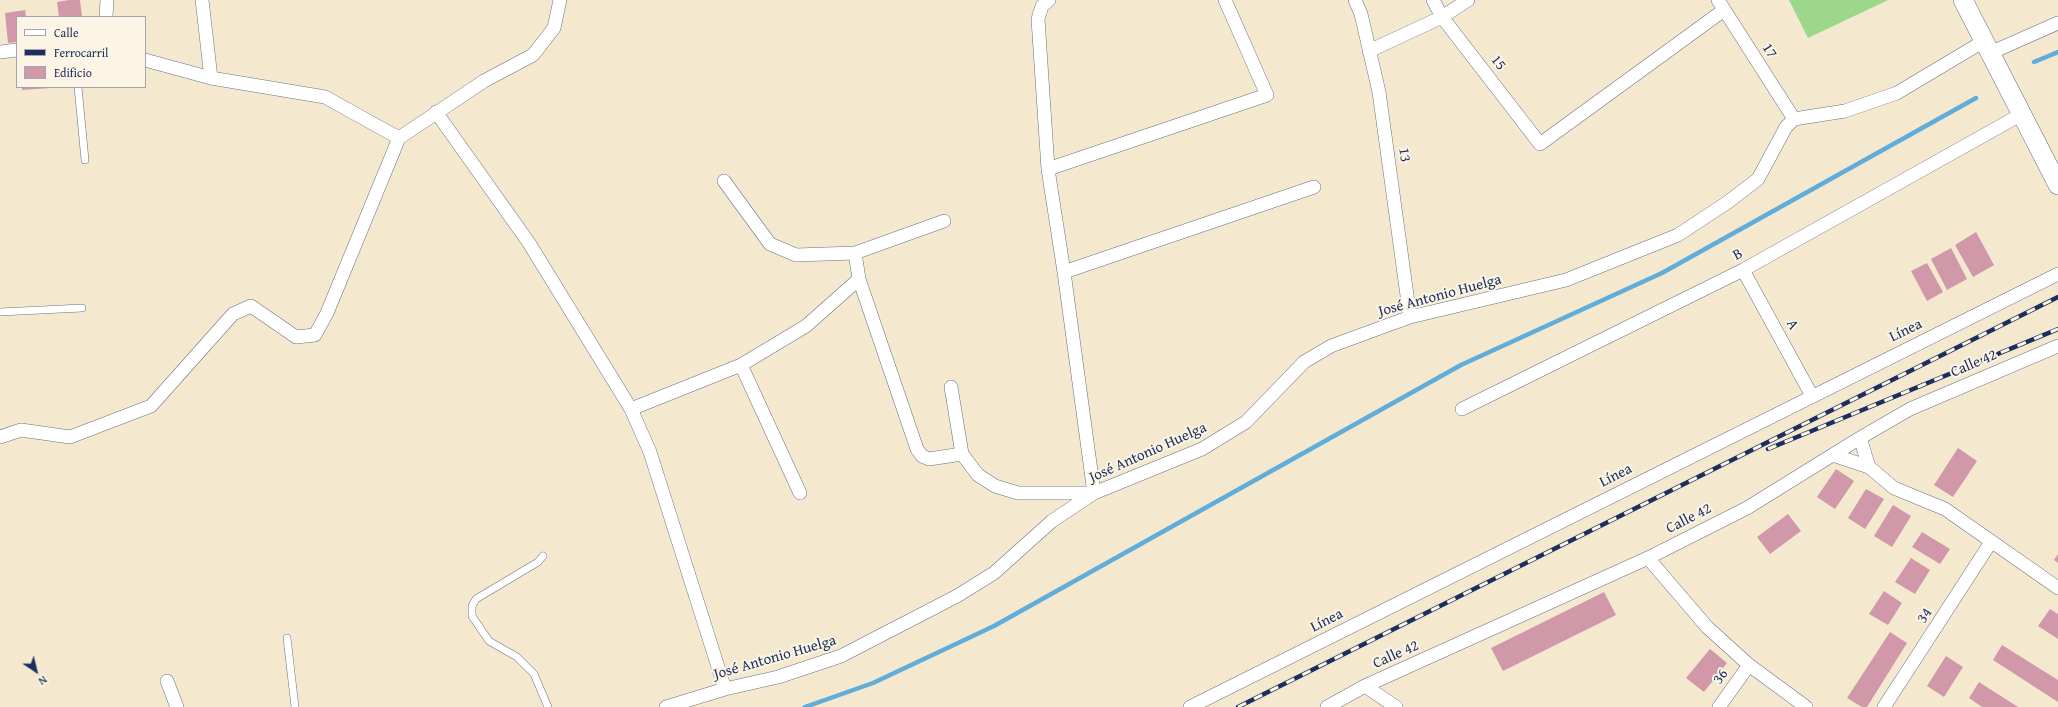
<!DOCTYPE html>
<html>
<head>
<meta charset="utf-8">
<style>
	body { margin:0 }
	#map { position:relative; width:2058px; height:707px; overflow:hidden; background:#f4e9cf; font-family:"Gentium Book Plus",serif }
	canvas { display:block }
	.legend { position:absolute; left:16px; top:16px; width:130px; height:72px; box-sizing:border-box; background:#fcf5e5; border:1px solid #a2a6af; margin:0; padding:5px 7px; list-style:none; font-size:12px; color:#1b2f5e }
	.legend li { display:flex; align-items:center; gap:8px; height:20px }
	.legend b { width:20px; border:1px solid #a2a6af }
	.north { position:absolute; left:16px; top:651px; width:40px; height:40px; -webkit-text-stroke:3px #fcf5e5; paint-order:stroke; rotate:145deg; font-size:11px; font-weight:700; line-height:16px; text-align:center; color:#1b2f5e }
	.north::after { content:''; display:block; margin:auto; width:14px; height:18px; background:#1b2f5e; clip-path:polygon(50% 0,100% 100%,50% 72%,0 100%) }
</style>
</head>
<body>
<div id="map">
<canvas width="2058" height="707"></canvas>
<ul class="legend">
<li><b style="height:5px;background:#fff"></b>Calle</li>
<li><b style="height:5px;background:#1b2f5e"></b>Ferrocarril</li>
<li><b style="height:11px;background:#d098a9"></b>Edificio</li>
</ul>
<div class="north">N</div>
</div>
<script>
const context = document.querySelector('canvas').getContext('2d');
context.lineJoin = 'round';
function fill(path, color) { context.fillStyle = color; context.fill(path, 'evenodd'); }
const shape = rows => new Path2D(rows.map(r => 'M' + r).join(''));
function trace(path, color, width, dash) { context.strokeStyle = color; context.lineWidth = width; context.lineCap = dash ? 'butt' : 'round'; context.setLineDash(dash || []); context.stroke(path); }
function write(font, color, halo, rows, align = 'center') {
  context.font = font + ' "Gentium Book Plus",serif'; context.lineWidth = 4; context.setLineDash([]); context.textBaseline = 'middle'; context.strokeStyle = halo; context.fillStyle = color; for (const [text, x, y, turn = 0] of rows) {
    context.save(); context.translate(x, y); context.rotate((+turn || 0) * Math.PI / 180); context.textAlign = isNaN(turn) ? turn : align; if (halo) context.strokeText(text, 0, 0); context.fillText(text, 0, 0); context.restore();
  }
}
fill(shape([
	[1789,0,1888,0,1808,38]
]), '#9cd78b');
trace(shape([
	[2034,62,2058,52],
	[805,707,873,683,994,626,1461,365,1662,273,1976,98]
]), '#60add9', 4.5);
fill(shape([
	[69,0,80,0,82,17,59,17,57,2],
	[25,10,26,17,17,17,17,42,8,43,5,13],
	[22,87,51,87,51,88,22,90],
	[1976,232,1994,265,1973,277,1955,245],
	[1951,248,1967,279,1947,290,1931,259],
	[1927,263,1943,292,1927,301,1911,271],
	[1958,448,1977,461,1953,497,1934,485],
	[1836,469,1854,481,1835,509,1817,497],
	[1866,489,1884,499,1865,529,1848,518],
	[1893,505,1911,516,1892,547,1874,536],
	[1788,514,1801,531,1770,554,1757,537],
	[1922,532,1950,549,1940,564,1912,547],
	[2058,554,2058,563,2054,560],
	[1911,558,1930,570,1915,594,1895,582],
	[1884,591,1902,603,1888,625,1869,614],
	[1604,592,1616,615,1503,671,1491,648],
	[2050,609,2058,614,2058,639,2038,626],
	[1890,632,1907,643,1867,707,1862,707,1847,698],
	[2002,645,2058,680,2058,702,1993,660],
	[1710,649,1727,663,1704,692,1686,678],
	[1946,656,1963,667,1944,697,1927,686],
	[1979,682,2018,707,1982,707,1969,698]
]), '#d098a9');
const service = shape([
	[78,87,85,160],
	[0,312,82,308],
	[543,556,538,562,476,599,472,606,472,616,489,641,517,657,534,674,548,707],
	[287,638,295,707]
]);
const minor = shape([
	[202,0,211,78],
	[1355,0,1361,14,1379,92,1410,317],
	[1433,0,1442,17,1540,144,1724,10],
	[1718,0,1794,119],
	[106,17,107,0],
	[1369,51,1442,17,1468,0],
	[0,52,17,50],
	[1990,53,2058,23],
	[145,60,211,78,325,97,399,138],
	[436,112,529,243,631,409,650,452,725,689],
	[1048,169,1267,95,1225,0],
	[724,181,770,244,796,255,855,253,944,221],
	[855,253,859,279,917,449,922,456,929,459,962,454],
	[1743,270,1812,396],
	[1064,272,1314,187],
	[741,365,800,493],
	[951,387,962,454,978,475,995,486,1018,493,1094,493,1064,272,1048,169,1038,19,1042,6,1049,0],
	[631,409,741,365,806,326,859,279],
	[1462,409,1743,270,2022,114],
	[0,437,21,430,70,437,151,406,233,314,251,306,296,337,315,335,327,313,399,138,484,81,533,55,554,28,560,0],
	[1860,438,1869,467],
	[1833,455,1869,467,1894,488,1945,509,2058,588],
	[1648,558,1707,627,1749,665,1806,707],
	[167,681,177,707],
	[1365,686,1396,707],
	[666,707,725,689,778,677,841,656,957,596,994,573,1052,521,1094,493,1202,449,1246,422,1304,362,1331,346,1410,317,1566,280,1678,235,1728,202,1758,179,1786,127,1794,119,1845,111,1897,93,1984,41],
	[1190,707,2058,274],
	[1327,707,1365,686,1648,558,1747,508,1860,438,1910,409,2058,346],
	[1719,707,1749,665],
	[1884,707,1991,542]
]);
const secondary = shape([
	[1963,0,2058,185]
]);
trace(service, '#677086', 8);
trace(minor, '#677086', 14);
trace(secondary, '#677086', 20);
trace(service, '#fff', 7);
trace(minor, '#fff', 13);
trace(secondary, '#fff', 19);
const rail = shape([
	[1768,449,2058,329],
	[1238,707,2058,297]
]);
trace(rail, '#1b2f5e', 4.5);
trace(rail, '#fcf5e5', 3, [9]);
write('15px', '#1b2f5e', '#fcf5e5', [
	["17",1769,51,57],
	["15",1498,63,52],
	["13",1404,155,82],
	["B",1738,255,-28],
	["José Antonio Huelga",1440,296,-15],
	["A",1792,325,61],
	["Línea",1906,331,-26],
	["Calle 42",1974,364,-23],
	["José Antonio Huelga",1148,453,-24],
	["Línea",1616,476,-27],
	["Calle 42",1689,519,-27],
	["34",1925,616,-57],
	["Línea",1327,621,-27],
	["Calle 42",1396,655,-24],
	["José Antonio Huelga",775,658,-16],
	["36",1721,677,-54]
]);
</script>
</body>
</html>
